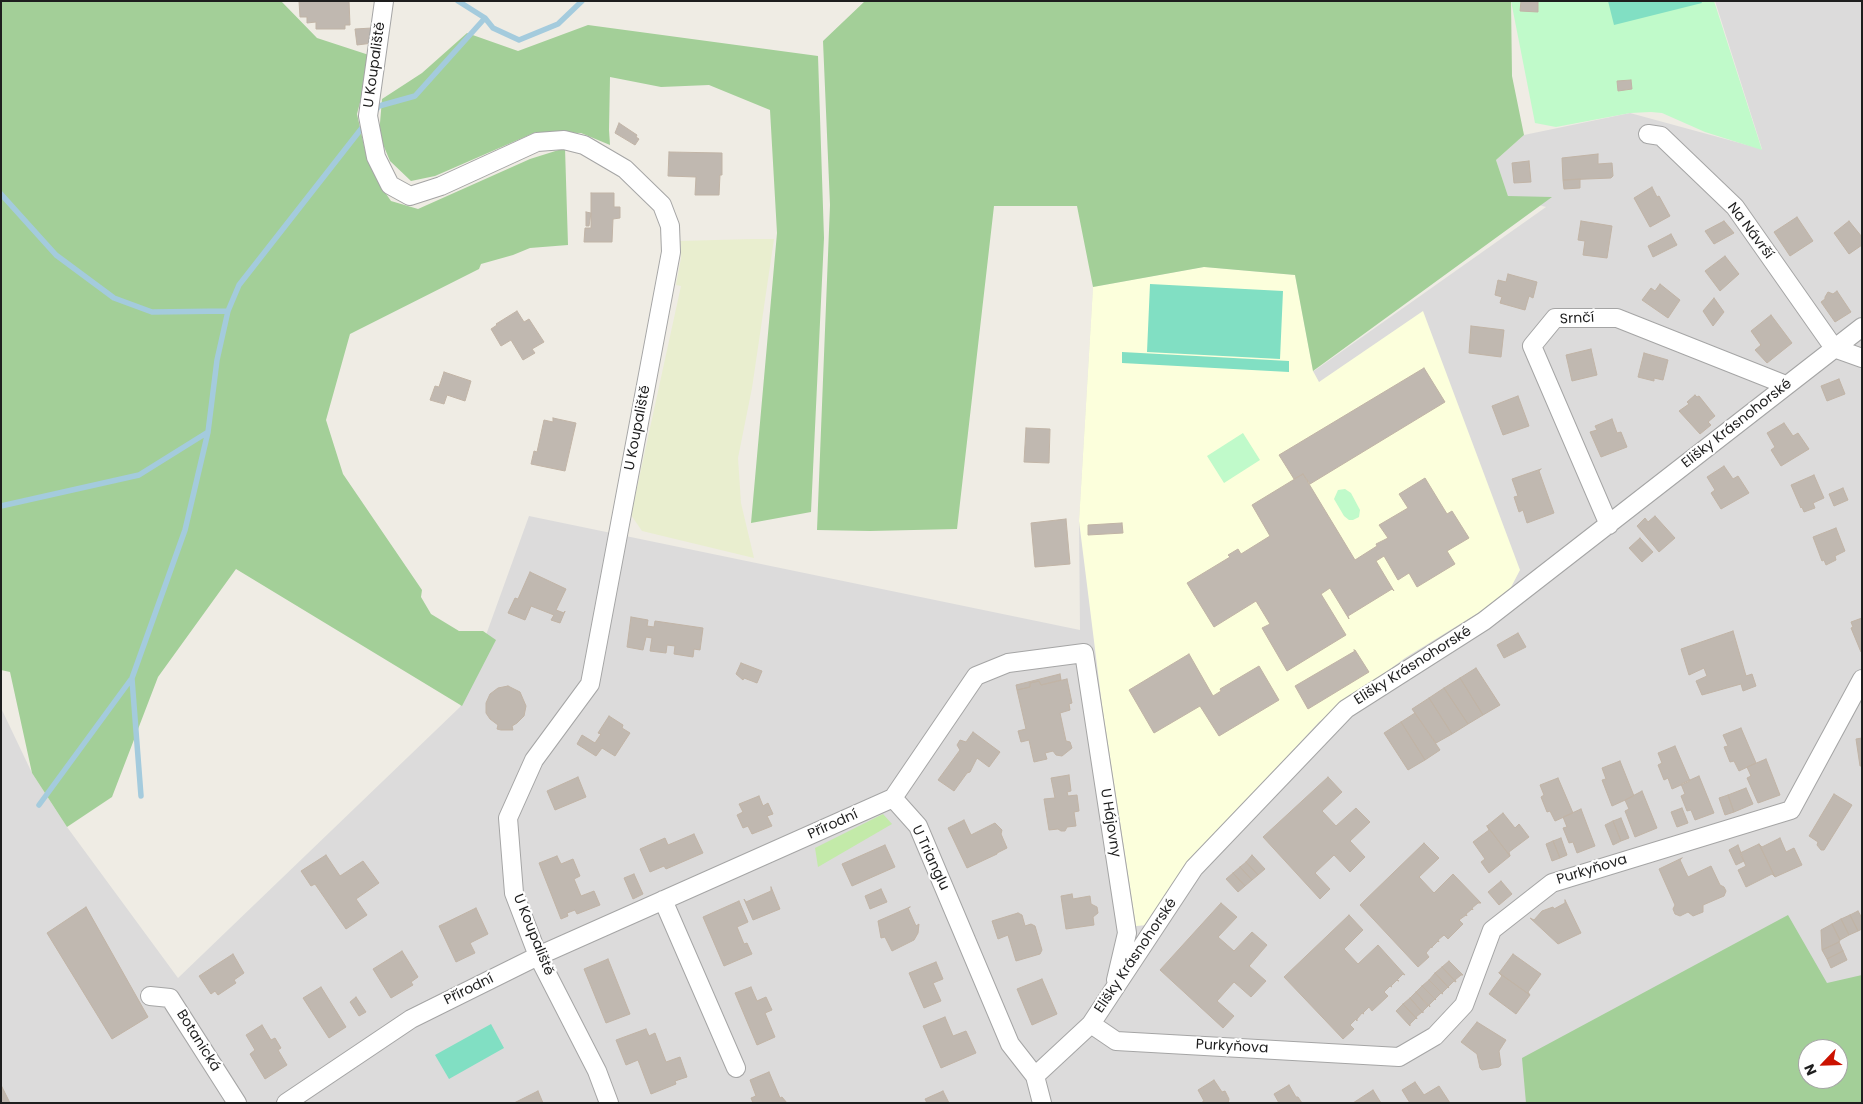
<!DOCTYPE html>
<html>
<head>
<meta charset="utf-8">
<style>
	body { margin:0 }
	#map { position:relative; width:1863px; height:1104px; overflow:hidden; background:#efece4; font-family:Poppins,sans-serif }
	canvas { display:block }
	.frame { position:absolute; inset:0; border:2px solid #1e1e1e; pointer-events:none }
	.north { position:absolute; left:1798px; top:1039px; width:50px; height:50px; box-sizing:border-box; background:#fff; border:1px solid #a5a5a5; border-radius:50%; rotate:246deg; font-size:14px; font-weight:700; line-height:20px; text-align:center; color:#1e1e1e }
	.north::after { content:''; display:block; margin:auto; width:18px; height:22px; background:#cb1200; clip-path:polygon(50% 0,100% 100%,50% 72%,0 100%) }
</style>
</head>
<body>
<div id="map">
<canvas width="1863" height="1104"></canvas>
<div class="frame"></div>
<div class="north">N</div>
</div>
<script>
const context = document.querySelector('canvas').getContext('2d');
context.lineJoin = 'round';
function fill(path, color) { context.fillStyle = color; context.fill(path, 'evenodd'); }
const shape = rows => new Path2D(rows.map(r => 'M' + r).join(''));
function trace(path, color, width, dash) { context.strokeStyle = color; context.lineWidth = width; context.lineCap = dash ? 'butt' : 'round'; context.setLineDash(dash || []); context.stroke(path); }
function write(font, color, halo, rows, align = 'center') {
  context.font = font + ' Poppins,sans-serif'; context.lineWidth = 4.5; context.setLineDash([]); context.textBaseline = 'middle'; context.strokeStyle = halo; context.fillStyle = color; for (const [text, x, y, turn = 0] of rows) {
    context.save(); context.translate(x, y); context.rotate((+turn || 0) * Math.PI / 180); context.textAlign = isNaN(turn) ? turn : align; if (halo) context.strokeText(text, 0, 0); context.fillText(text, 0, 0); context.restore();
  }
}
fill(shape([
	[1715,1,1862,1,1862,1103,1,1103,1,708,32,773,67,827,178,978,460,707,529,516,1080,630,1079,521,1093,287,1314,371,1546,207,1508,196,1496,160,1524,135,1630,113,1762,149],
	[1808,1049,1838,1049,1838,1079,1808,1079]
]), '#dcdbdb');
fill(shape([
	[1204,267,1295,275,1313,371,1319,382,1423,311,1520,570,1507,595,1405,658,1319,722,1196,855,1148,925,1136,926,1102,705,1079,521,1093,287]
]), '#fcffdc');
fill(shape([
	[752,239,774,239,752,388,738,458,741,503,754,558,642,531,631,515,681,286,676,285,681,258,681,243,679,241]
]), '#e9eecf');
fill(shape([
	[883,814,892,824,818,867,815,848]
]), '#c3eaa9');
fill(shape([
	[1,1,281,1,317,38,372,56,357,114,367,159,380,185,391,201,418,209,530,159,565,148,568,245,530,248,513,255,481,264,479,269,350,334,326,420,343,474,422,590,421,597,431,614,459,631,483,631,496,640,462,706,236,569,158,677,112,797,67,827,32,773,10,672,1,670],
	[865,1,1511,1,1512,76,1524,135,1496,160,1508,196,1552,197,1313,371,1295,275,1204,267,1093,287,1077,206,994,206,957,529,870,531,817,530,830,205,823,41],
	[588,25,818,56,824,238,811,512,751,523,777,233,770,110,709,85,661,87,610,77,609,130,610,145,581,133,536,132,435,176,411,181,390,161,379,135,382,99,422,73,467,33,518,51],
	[1788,915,1827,983,1862,975,1862,1103,1526,1103,1522,1058],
	[1808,1049,1838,1049,1838,1079,1808,1079]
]), '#a3cf98');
fill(shape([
	[1511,1,1714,1,1762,150,1705,132,1662,113,1651,112,1630,113,1556,127,1535,123],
	[1243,433,1260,460,1224,483,1207,456],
	[1345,489,1351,493,1360,510,1359,517,1353,520,1349,520,1344,516,1334,499,1338,490]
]), '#c0faca');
fill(shape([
	[1608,1,1701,1,1702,3,1614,25],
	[1150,284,1283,291,1280,359,1147,352],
	[1122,352,1289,361,1289,372,1122,363],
	[491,1024,504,1048,449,1079,435,1055]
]), '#81dfc3');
trace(shape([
	[458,1,485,18,493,28,519,40,558,24,582,1],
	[374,113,379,106,415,96,485,18],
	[1,194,56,255,114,298,152,312,228,311],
	[1,506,139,475,208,432,217,360,228,311,239,285,365,124],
	[132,679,141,796],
	[39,805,132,678,185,530,208,432]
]), '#a4cbdd', 5.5);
const building = shape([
	[299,1,349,1,350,25,345,25,345,29,316,29,316,22,307,23,307,17,300,17,299,1],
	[1521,1,1538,1,1538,12,1520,11,1521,1],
	[372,28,373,43,357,45,355,29,372,28],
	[1631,80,1632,89,1618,91,1617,81,1631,80],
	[619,123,637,135,636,137,639,139,635,145,615,133,619,123],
	[669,152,722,153,722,175,720,175,719,195,695,195,696,177,668,176,669,152],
	[1598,154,1598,164,1612,163,1613,176,1611,178,1563,180,1562,158,1598,154],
	[1529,161,1531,182,1514,183,1512,163,1529,161],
	[1580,179,1580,188,1564,189,1563,180,1580,179],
	[1652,187,1657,197,1659,196,1670,216,1650,227,1634,198,1652,187],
	[591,193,614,193,614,207,620,207,620,218,613,219,612,242,584,242,585,228,591,228,591,193],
	[586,212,591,213,589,226,586,226,586,212],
	[1797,217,1813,241,1790,256,1774,232,1797,217],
	[1581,221,1612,226,1607,258,1583,255,1585,241,1578,240,1581,221],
	[1724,221,1734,233,1714,244,1705,231,1724,221],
	[1849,221,1862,237,1862,245,1849,254,1834,233,1849,221],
	[1671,234,1677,245,1653,257,1648,246,1671,234],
	[1725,256,1739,274,1720,291,1705,271,1725,256],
	[1508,274,1537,282,1533,298,1529,296,1525,310,1500,303,1502,297,1495,295,1498,280,1506,282,1508,274],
	[1660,284,1680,300,1668,318,1642,300,1651,288,1655,291,1660,284],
	[1837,291,1851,312,1835,322,1821,302,1825,299,1825,297,1828,292,1833,294,1837,291],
	[1714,298,1724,312,1713,326,1703,311,1714,298],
	[517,311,524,322,529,319,544,342,532,349,535,353,523,360,511,340,501,346,491,329,497,325,496,324,517,311],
	[1771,315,1792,343,1767,363,1755,350,1761,345,1751,331,1771,315],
	[1471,326,1504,330,1501,357,1469,353,1471,326],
	[1591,349,1597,375,1572,381,1566,355,1591,349],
	[1644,353,1668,360,1663,380,1654,378,1654,381,1638,377,1644,353],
	[1424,368,1445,402,1310,484,1303,474,1294,479,1279,455,1424,368],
	[444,372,471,381,465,401,447,395,444,404,430,400,435,386,439,387,444,372],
	[1839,379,1845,394,1827,401,1821,386,1839,379],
	[1695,395,1697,397,1699,396,1715,416,1708,422,1711,425,1700,434,1679,411,1689,404,1687,402,1695,395],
	[1518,396,1529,426,1503,435,1492,406,1518,396],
	[553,418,576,423,565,471,531,464,534,451,537,452,544,420,553,422,553,418],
	[1612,419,1617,433,1621,432,1627,447,1601,457,1590,432,1597,430,1595,426,1612,419],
	[1784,423,1793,436,1798,433,1809,449,1781,466,1771,450,1775,447,1767,433,1784,423],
	[1026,428,1050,429,1049,463,1024,462,1026,428],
	[1724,466,1733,479,1738,476,1749,493,1721,509,1711,493,1715,490,1707,477,1724,466],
	[1541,469,1539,471,1554,513,1527,523,1523,510,1519,512,1514,497,1518,496,1512,479,1541,469],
	[1303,474,1355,560,1377,546,1376,544,1388,538,1379,525,1408,508,1399,494,1425,478,1447,514,1452,511,1469,538,1447,551,1455,564,1417,587,1409,573,1398,580,1384,556,1376,561,1394,591,1392,589,1348,616,1349,619,1330,588,1321,594,1346,635,1287,671,1262,628,1270,624,1256,601,1214,627,1187,583,1230,557,1228,555,1238,549,1241,554,1270,536,1252,505,1303,474],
	[1814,475,1824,498,1813,503,1815,508,1804,512,1802,507,1801,508,1791,485,1814,475],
	[1843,488,1848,500,1834,506,1829,494,1843,488],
	[1655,516,1675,538,1659,552,1637,526,1645,518,1648,522,1655,516],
	[1066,519,1070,564,1035,567,1031,523,1066,519],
	[1122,523,1123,533,1088,535,1088,525,1122,523],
	[1836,528,1845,551,1835,556,1836,560,1826,565,1824,560,1822,561,1813,537,1836,528],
	[1640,538,1653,552,1642,562,1629,548,1640,538],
	[530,572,566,589,556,610,564,613,565,611,560,623,551,620,554,615,531,606,525,620,508,613,515,598,518,599,530,572],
	[631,617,648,620,647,626,654,627,655,621,703,628,700,650,694,649,693,657,674,654,675,646,667,645,666,653,650,651,652,638,646,637,643,650,627,647,631,617],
	[1862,618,1862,652,1861,652,1851,628,1853,627,1851,622,1862,618],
	[1733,631,1746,676,1752,674,1756,686,1743,691,1741,684,1702,695,1696,681,1707,676,1704,668,1689,675,1681,649,1733,631],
	[1518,633,1526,647,1504,658,1497,645,1518,633],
	[1354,650,1355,650,1369,672,1308,709,1295,686,1355,651,1354,650],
	[1189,654,1213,696,1221,691,1220,689,1259,666,1279,700,1219,736,1200,706,1154,733,1129,690,1189,654],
	[741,663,762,671,757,683,744,678,743,680,736,674,741,663],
	[1476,668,1500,705,1483,715,1460,678,1476,668],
	[1060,674,1061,680,1041,685,1039,681,1030,683,1030,687,1017,690,1016,685,1060,674],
	[1460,678,1483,715,1468,724,1444,688,1460,678],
	[1067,679,1072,703,1069,704,1070,710,1060,713,1066,741,1070,742,1072,748,1062,756,1056,755,1053,751,1045,753,1047,759,1034,762,1029,740,1021,742,1018,731,1026,729,1017,690,1030,687,1030,683,1039,681,1041,685,1067,679],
	[508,686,520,692,526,706,524,716,517,723,512,726,513,730,501,730,497,729,498,725,490,719,486,713,486,703,490,694,498,688,508,686],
	[1444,688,1468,724,1452,734,1429,698,1444,688],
	[1429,698,1452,734,1436,743,1412,709,1429,698],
	[1415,713,1440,750,1425,760,1401,722,1415,713],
	[609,716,623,725,622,728,630,733,615,756,602,748,596,756,577,744,582,735,595,743,601,734,598,733,609,716],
	[1401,722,1425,760,1408,770,1384,733,1401,722],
	[1741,728,1756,763,1739,771,1734,761,1730,762,1724,747,1728,746,1723,735,1741,728],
	[973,732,1000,752,989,767,977,758,970,772,967,773,954,791,938,780,960,750,957,745,960,740,966,742,973,732],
	[1862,738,1862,766,1860,766,1856,739,1862,738],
	[1675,746,1690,781,1672,789,1668,778,1664,780,1658,765,1662,763,1658,753,1675,746],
	[1766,759,1780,795,1758,803,1747,778,1751,776,1747,767,1766,759],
	[1620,761,1634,796,1612,806,1602,780,1606,779,1602,768,1620,761],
	[1069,775,1071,791,1067,792,1068,796,1077,795,1079,811,1074,812,1076,826,1067,827,1065,831,1061,831,1058,829,1049,830,1044,799,1055,798,1051,778,1069,775],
	[1699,776,1714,813,1695,820,1691,810,1687,811,1681,796,1685,794,1681,784,1699,776],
	[578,777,586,797,555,810,547,791,578,777],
	[1328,777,1342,792,1322,811,1336,826,1356,808,1370,822,1350,841,1365,857,1350,872,1334,855,1315,873,1330,889,1320,899,1263,837,1328,777],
	[1558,778,1573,813,1555,821,1550,811,1547,812,1541,797,1544,795,1540,785,1558,778],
	[1746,788,1753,804,1734,812,1728,795,1746,788],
	[1642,791,1657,828,1635,837,1625,811,1629,809,1625,800,1642,791],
	[1834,794,1852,805,1824,850,1821,850,1817,845,1818,842,1809,836,1834,794],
	[1728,795,1734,812,1725,815,1719,798,1728,795],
	[759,796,763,806,768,803,773,814,767,816,772,826,752,834,748,826,743,828,737,815,743,812,739,804,759,796],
	[1682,808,1688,823,1677,827,1671,812,1682,808],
	[1581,809,1595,846,1577,853,1573,842,1569,843,1563,828,1567,827,1563,817,1581,809],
	[1503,813,1515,828,1519,824,1529,837,1509,852,1510,856,1487,826,1503,813],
	[1621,818,1629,838,1621,841,1613,821,1621,818],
	[964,820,971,835,995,823,1002,830,1001,834,1007,848,997,853,997,854,967,868,948,828,964,820],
	[1613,821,1621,841,1613,845,1605,825,1613,821],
	[1487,826,1510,856,1489,873,1481,862,1485,859,1473,842,1489,830,1487,826],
	[694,834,703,853,666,869,664,866,650,872,640,849,665,838,668,845,694,834],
	[1561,838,1567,855,1560,858,1553,841,1561,838],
	[1780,838,1786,852,1794,848,1802,865,1775,877,1759,844,1762,847,1780,838],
	[1553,841,1560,858,1552,861,1546,844,1553,841],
	[1424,843,1439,858,1419,877,1434,893,1453,874,1481,903,1478,903,1472,908,1473,910,1472,909,1466,914,1467,916,1466,915,1459,920,1463,924,1448,939,1444,935,1438,940,1439,942,1438,941,1432,947,1432,948,1431,947,1426,953,1429,957,1418,967,1360,905,1424,843],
	[1759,844,1775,877,1772,874,1746,887,1738,870,1746,866,1740,853,1759,844],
	[885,845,895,867,852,886,842,864,885,845],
	[1738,845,1744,861,1736,865,1729,850,1738,845],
	[326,855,340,876,363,861,379,883,356,899,367,915,346,929,315,884,311,886,301,871,326,855],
	[1252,855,1265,869,1258,875,1246,862,1252,855],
	[557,856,561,864,573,859,580,876,574,879,581,896,594,891,600,905,577,914,575,910,567,913,568,916,561,919,539,863,557,856],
	[1682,858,1680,860,1688,877,1711,866,1720,885,1724,887,1726,891,1724,896,1703,905,1703,912,1693,916,1688,912,1680,916,1675,914,1673,909,1675,905,1659,869,1682,858],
	[1246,862,1258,875,1252,880,1240,867,1246,862],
	[1240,867,1252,880,1245,886,1233,873,1240,867],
	[1233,873,1245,886,1238,892,1226,879,1233,873],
	[634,874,643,894,633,899,624,878,634,874],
	[1501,881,1512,894,1499,905,1488,892,1501,881],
	[771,887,780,909,753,920,744,899,746,902,771,891,771,887],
	[881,889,887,902,870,909,865,896,881,889],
	[1072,894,1073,899,1090,896,1091,904,1097,907,1098,913,1093,917,1094,925,1066,929,1061,896,1072,894],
	[1565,900,1581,933,1558,944,1530,918,1534,920,1542,911,1553,907,1554,909,1565,903,1565,900],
	[739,901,748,922,737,927,744,944,747,943,752,954,724,966,703,917,739,901],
	[1221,903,1237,917,1218,937,1234,951,1252,932,1267,945,1249,966,1266,981,1251,997,1234,982,1217,1001,1234,1016,1223,1028,1160,970,1221,903],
	[86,907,148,1017,112,1039,47,933,86,907],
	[910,907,908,908,916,926,919,924,918,933,914,940,892,951,885,937,881,938,878,921,910,907],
	[476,908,488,934,470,943,475,953,456,962,439,926,476,908],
	[1858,911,1862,918,1862,929,1858,931,1850,915,1858,911],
	[1018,913,1022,915,1025,926,1031,924,1035,926,1042,950,1040,954,1016,961,1008,935,998,939,992,921,1018,913],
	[1349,915,1363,930,1344,949,1358,964,1378,945,1405,975,1403,974,1397,980,1399,981,1397,980,1391,986,1392,987,1390,986,1384,992,1388,996,1372,1011,1369,1007,1363,1013,1364,1014,1362,1013,1357,1019,1357,1021,1356,1019,1350,1025,1354,1029,1343,1039,1284,977,1349,915],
	[1850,915,1858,931,1849,935,1841,919,1850,915],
	[1841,919,1849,935,1840,940,1832,924,1841,919],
	[1832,924,1840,940,1839,942,1822,950,1821,930,1832,924],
	[1839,942,1843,951,1827,959,1822,950,1839,942],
	[402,951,418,977,411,982,413,985,391,998,373,969,402,951],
	[1843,951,1847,960,1831,968,1827,959,1843,951],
	[233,954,244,973,234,980,236,983,218,995,215,991,211,994,199,976,233,954],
	[1513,954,1541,974,1528,992,1530,995,1499,973,1513,954],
	[608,959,630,1014,606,1023,584,969,608,959],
	[1449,961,1463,975,1461,975,1455,980,1456,982,1442,967,1449,961],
	[936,962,943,979,933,983,941,1001,924,1008,909,973,936,962],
	[1442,967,1456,982,1454,981,1448,987,1449,988,1435,973,1442,967],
	[1435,973,1448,987,1442,993,1443,994,1429,980,1435,973],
	[1499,973,1530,995,1516,1014,1489,994,1502,976,1499,973],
	[1042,979,1057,1014,1032,1025,1017,989,1042,979],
	[1429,980,1443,994,1441,993,1435,999,1436,1000,1422,986,1429,980],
	[1422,986,1435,999,1429,1005,1430,1007,1416,992,1422,986],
	[321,987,346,1027,329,1038,303,998,321,987],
	[751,987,757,1001,766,997,772,1010,765,1013,775,1037,757,1045,735,993,751,987],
	[1416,992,1428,1006,1423,1011,1423,1013,1410,998,1416,992],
	[356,997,366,1012,359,1016,350,1002,356,997],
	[1410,998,1423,1013,1422,1012,1416,1017,1417,1019,1403,1004,1410,998],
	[1403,1004,1417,1019,1416,1018,1410,1024,1410,1026,1396,1011,1403,1004],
	[945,1017,953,1036,966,1031,976,1053,941,1068,923,1026,945,1017],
	[1477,1022,1506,1040,1499,1051,1501,1065,1499,1067,1482,1070,1480,1068,1477,1054,1461,1042,1477,1022],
	[262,1025,271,1040,275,1038,281,1048,278,1050,287,1065,265,1079,250,1054,255,1050,246,1035,262,1025],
	[646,1029,649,1036,655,1033,666,1062,680,1057,687,1077,675,1081,676,1084,651,1094,638,1060,626,1065,616,1040,646,1029],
	[769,1072,780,1098,782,1097,787,1103,753,1103,751,1098,756,1096,750,1080,769,1072],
	[1214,1080,1222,1092,1225,1091,1229,1099,1228,1103,1201,1103,1204,1101,1198,1090,1214,1080],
	[1415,1082,1424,1095,1439,1086,1450,1103,1410,1103,1402,1090,1415,1082],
	[1,1085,10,1103,1,1103,1,1085],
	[1289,1085,1296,1097,1298,1097,1302,1103,1279,1103,1274,1094,1289,1085],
	[1373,1090,1381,1103,1353,1103,1373,1090],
	[538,1091,543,1103,514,1103,538,1091],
	[943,1091,949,1103,927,1103,925,1099,943,1091]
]);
fill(building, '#c0b8b0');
trace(building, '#c1b4a6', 1);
const minor = shape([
	[384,1,368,116,376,157,390,185,410,196,441,186,537,142,564,140,584,145,625,169,662,205,670,226,671,252,590,684,534,760,508,818,514,893,538,956,597,1071,609,1103],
	[1648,134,1661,136,1735,207,1834,348],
	[1834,348,1862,358],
	[1609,525,1532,346,1555,318,1617,318,1786,385],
	[893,798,976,676,1008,663,1084,653,1127,933,1116,980],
	[893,798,918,826,1010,1044,1035,1076,1042,1103],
	[663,900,736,1068],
	[150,996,170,998,237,1103],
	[1091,1024,1116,1041,1399,1057,1435,1036,1464,1005,1492,930,1552,883,1791,810,1862,679],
	[1035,1076,1091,1024,1194,868,1346,709,1484,621,1862,327],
	[286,1103,411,1019,538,956,893,798]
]);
trace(minor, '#a5a5a5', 20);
trace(minor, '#fff', 18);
write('14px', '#1e1e1e', '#fff', [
	["U Koupaliště",375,65,-82],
	["Na Návrší",1750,231,53],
	["Srnčí",1577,319,-3],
	["Elišky Krásnohorské",1737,424,-38],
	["U Koupaliště",638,428,-79],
	["Elišky Krásnohorské",1413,666,-32],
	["U Hájovny",1110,823,81],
	["Přírodní",833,825,-24],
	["U Trianglu",930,858,65],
	["Purkyňova",1592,870,-17],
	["U Koupaliště",533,935,68],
	["Elišky Krásnohorské",1136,956,-56],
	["Přírodní",469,990,-26],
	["Botanická",198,1041,58],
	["Purkyňova",1232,1047,3]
]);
</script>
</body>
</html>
